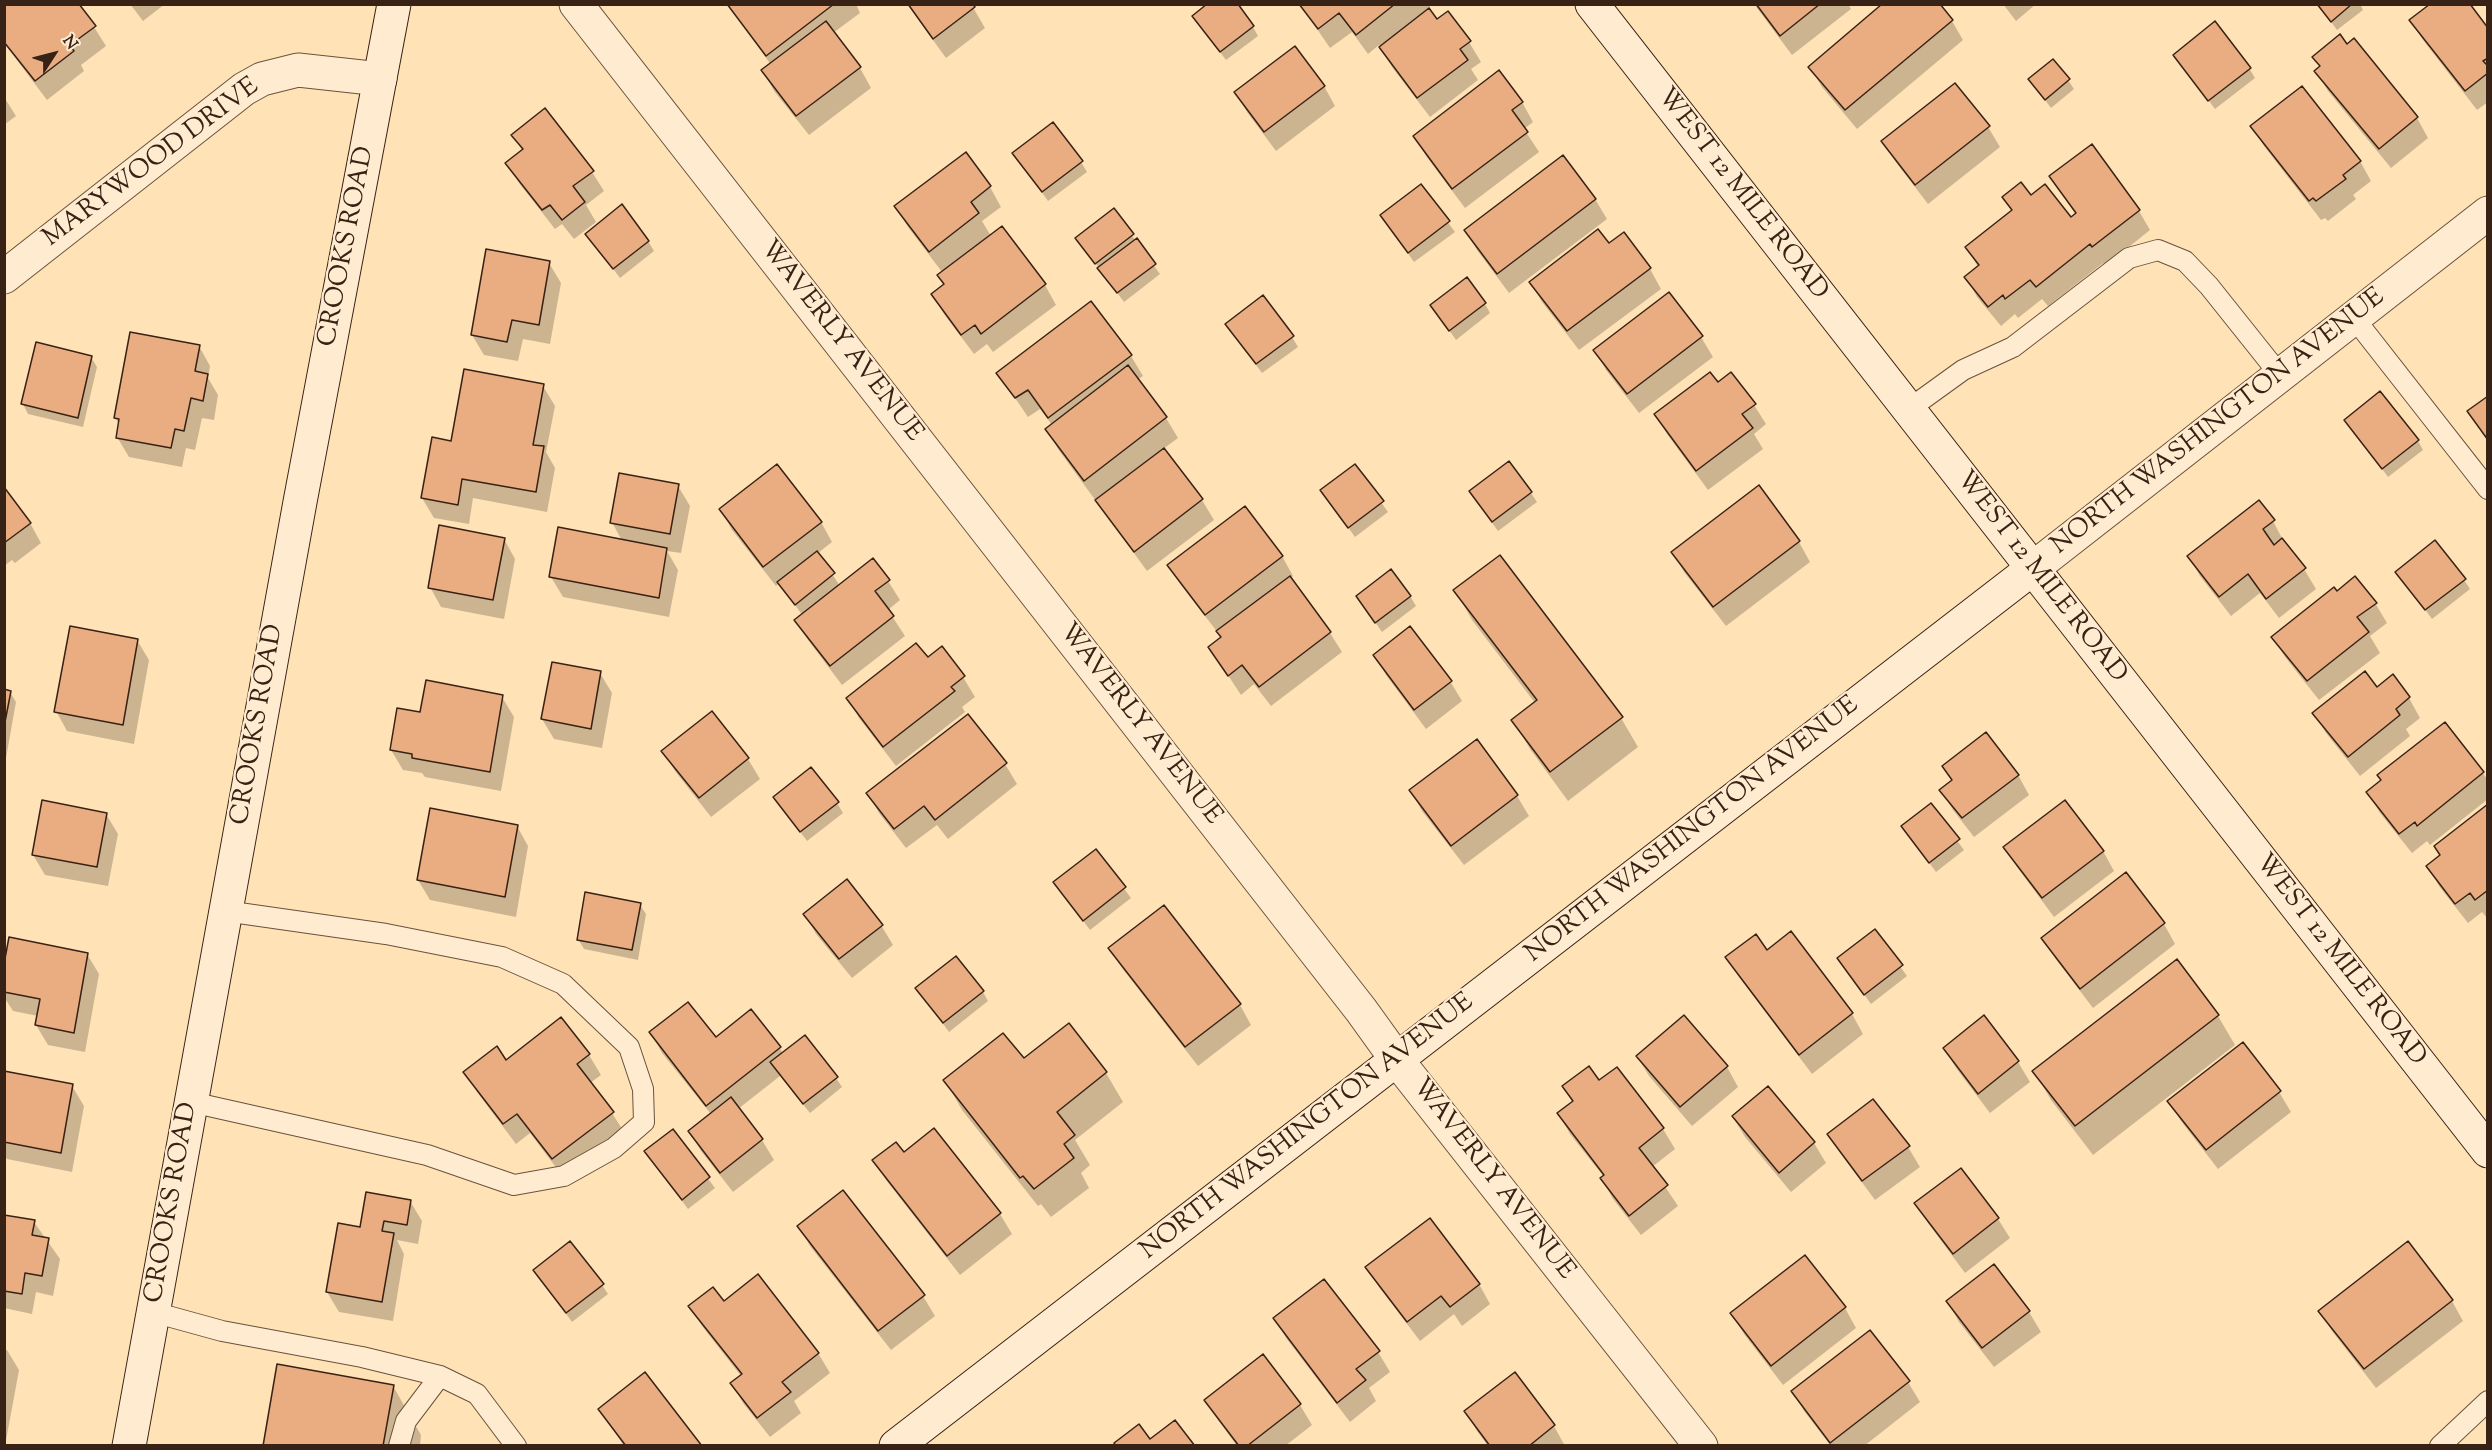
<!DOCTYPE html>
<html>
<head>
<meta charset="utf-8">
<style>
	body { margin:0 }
	#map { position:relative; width:2492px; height:1450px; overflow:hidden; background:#ffe2b6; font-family:"Sorts Mill Goudy",serif }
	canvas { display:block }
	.frame { position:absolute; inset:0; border:6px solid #382215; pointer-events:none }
	.north { position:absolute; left:24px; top:24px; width:60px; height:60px; -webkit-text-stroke:4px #ffecd0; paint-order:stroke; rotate:54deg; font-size:16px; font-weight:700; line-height:24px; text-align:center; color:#382215 }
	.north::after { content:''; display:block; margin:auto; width:21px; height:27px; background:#382215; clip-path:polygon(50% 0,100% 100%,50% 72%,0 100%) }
</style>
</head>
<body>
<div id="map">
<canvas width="2492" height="1450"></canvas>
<div class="frame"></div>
<div class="north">N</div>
</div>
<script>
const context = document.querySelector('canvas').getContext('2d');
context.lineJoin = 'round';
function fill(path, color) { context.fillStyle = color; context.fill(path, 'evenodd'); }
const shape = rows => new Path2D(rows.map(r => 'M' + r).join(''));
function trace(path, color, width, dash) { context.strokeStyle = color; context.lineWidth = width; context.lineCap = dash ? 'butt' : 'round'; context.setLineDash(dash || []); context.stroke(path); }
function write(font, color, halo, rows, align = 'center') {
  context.font = font + ' "Sorts Mill Goudy",serif'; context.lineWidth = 4.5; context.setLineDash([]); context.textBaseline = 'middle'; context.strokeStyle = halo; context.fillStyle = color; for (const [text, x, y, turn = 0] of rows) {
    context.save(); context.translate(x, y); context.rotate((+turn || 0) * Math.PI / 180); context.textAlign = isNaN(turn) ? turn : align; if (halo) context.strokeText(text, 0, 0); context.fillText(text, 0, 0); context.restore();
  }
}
fill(shape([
	[130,4,165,4,143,21],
	[729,4,856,4,860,13,833,33,860,68,871,88,809,135,774,91,763,71,771,65],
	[907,4,971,4,985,28,946,58],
	[1300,4,1433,4,1428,8,1437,21,1469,42,1481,62,1471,69,1478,80,1430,117,1392,67,1379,45,1368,54,1352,32,1330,48],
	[1754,4,1848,4,1851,9,1792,55],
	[2003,4,2036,4,2016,21],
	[2318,4,2360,4,2363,10,2337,30],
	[1952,21,1963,40,1857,129,1822,87,1810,67],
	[2411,21,2488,30,2488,102,2477,110,2423,40],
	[1200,26,1253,27,1258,36,1226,60],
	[94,27,106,46,81,65,84,71,47,100,4,43],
	[2175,55,2249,68,2255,78,2215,109],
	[2314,57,2417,118,2428,138,2391,168,2328,91,2316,71,2320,67],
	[2030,80,2068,80,2074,89,2051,108],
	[1324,86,1335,106,1276,151,1247,112,1236,93],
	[4,97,16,116,4,125],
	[1522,102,1533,122,1524,129,1539,152,1465,208,1426,156,1414,136],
	[2252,126,2360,161,2371,181,2353,195,2356,199,2328,221,2325,218,2321,220,2264,146],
	[1988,127,2000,147,1928,204,1895,161,1883,141],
	[513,135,592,172,604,191,586,205,596,222,574,239,562,224,555,229,519,183,507,163,523,152],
	[1014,153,1081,162,1087,172,1048,201],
	[2051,176,2139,211,2150,230,2105,266,2103,263,2048,306,2042,299,2018,318,2015,314,2001,326,1977,297,1966,277,1978,267,1967,248,2012,212,2004,197,2031,197,2071,219,2076,215],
	[1421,186,1455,232,1414,262,1382,216],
	[990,187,1001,207,982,221,991,236,1045,285,1056,305,993,352,987,344,974,354,944,314,933,295,945,286,942,272,908,227,896,207],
	[1595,199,1607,219,1509,293,1477,250,1466,230],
	[1113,210,1160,274,1124,302,1077,238],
	[587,234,648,241,654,251,620,278],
	[1609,245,1650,269,1661,289,1579,350,1542,302,1531,282],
	[549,263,561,283,550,344,523,339,518,361,484,355,472,335],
	[1091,303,1131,356,1143,376,1137,380,1166,418,1178,438,1163,449,1202,500,1214,520,1147,571,1058,449,1047,429,1052,425,1040,409,1028,417,998,373],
	[1485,304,1490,313,1456,340,1432,306],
	[1233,334,1292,337,1298,347,1262,373],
	[1701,337,1713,357,1639,413,1606,370,1595,350],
	[199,346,210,366,208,378,218,395,214,420,202,418,195,450,186,448,182,467,129,457,117,437,120,425,115,418],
	[91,357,97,367,83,427,28,414,23,404],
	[1717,384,1754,405,1766,424,1754,434,1763,449,1708,490,1667,434,1656,415],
	[543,386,555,406,546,452,555,468,547,512,473,498,469,524,434,518,422,498,452,442],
	[2488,398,2488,442,2469,412],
	[2346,420,2418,441,2423,450,2388,477],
	[1355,466,1388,512,1355,537,1322,491],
	[678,486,690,506,681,553,667,551,678,570,669,617,563,597,551,577,622,541,612,522],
	[4,489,30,523,41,543,15,563,12,560,4,566],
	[1470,492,1531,493,1537,502,1498,531],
	[721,510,821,522,832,542,818,553,840,586,888,581,900,600,888,610,905,636,842,685,808,640,796,621,803,616,779,583,776,586,732,530],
	[2273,521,2284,542,2304,569,2316,589,2279,618,2260,593,2231,616,2200,576,2189,556],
	[504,539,515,559,504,619,441,607,430,587],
	[1799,542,1810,562,1726,626,1684,572,1673,552],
	[1282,556,1293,576,1290,579,1330,633,1342,652,1271,706,1254,684,1241,695,1210,648,1222,638,1181,585,1169,565],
	[1500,557,1621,718,1638,747,1568,801,1530,749,1513,720,1535,703,1472,620,1455,590],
	[2397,572,2464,580,2470,589,2432,619],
	[1357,596,1410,596,1416,606,1382,632],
	[2375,603,2387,623,2370,636,2380,653,2319,700,2285,657,2273,637],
	[137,640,149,660,134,744,67,731,56,711],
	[1375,655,1450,681,1462,701,1426,729,1386,675],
	[927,659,963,677,975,697,962,707,965,712,896,766,859,718,848,698],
	[600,673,612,693,602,748,554,739,542,719],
	[4,691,10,692,16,702,6,758],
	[502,697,514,717,501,791,425,777,422,773,403,770,391,750,421,714],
	[2409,698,2420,718,2406,729,2410,736,2360,776,2326,733,2314,713],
	[712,713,748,759,760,779,711,817,675,771,663,751],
	[2444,724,2488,780,2488,799,2430,845,2427,841,2412,853,2380,813,2368,793],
	[1005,764,1017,784,948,839,937,825,906,848,879,813,868,793],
	[1944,766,2018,775,2029,795,1974,837,1953,810,1941,790,1953,781],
	[1411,791,1517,796,1529,816,1464,865,1422,811],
	[775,798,837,803,843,813,807,841],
	[1931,805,1964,850,1936,872,1903,827],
	[2488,806,2488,919,2482,912,2468,923,2439,886,2428,866,2441,856],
	[106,814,118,834,108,886,45,875,33,855],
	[517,826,528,846,516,917,430,900,418,880],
	[2005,848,2103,851,2114,871,2054,917,2017,867],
	[1096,851,1131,898,1090,930,1055,883],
	[2126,875,2164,924,2175,944,2093,1008,2055,958,2043,938],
	[640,905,646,914,638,960,584,949,578,939],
	[805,914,881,925,893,945,852,978,816,934],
	[1874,931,1907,976,1871,1004,1839,959],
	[1110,949,1240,1005,1251,1025,1198,1066,1122,968],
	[1767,952,1852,1014,1863,1034,1812,1074,1739,977,1727,957],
	[87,954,99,974,85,1052,48,1045,36,1025,38,1016,13,1011,4,997,4,972],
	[2176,962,2218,1016,2235,1045,2093,1155,2051,1100,2034,1071],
	[917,988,983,992,988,1001,949,1032],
	[1984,1017,2018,1062,2030,1082,1990,1113,1956,1068,1944,1048],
	[561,1019,589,1055,601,1075,590,1083,612,1113,624,1132,564,1178,530,1133,516,1144,477,1092,465,1072,506,1062],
	[1069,1025,1106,1073,1123,1102,1075,1140,1090,1165,1081,1173,1089,1188,1051,1217,1041,1204,1038,1206,962,1110,945,1080,1023,1060],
	[651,1033,780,1048,783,1054,836,1078,842,1087,810,1113,780,1076,738,1109,762,1140,774,1160,733,1192,701,1151,690,1131,711,1114,662,1053],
	[1637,1056,1727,1067,1738,1087,1692,1126,1649,1076],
	[1616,1069,1663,1129,1675,1149,1652,1167,1678,1206,1641,1235,1613,1199,1602,1179,1604,1177,1570,1134,1559,1114,1573,1103,1563,1087,1599,1083],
	[4,1073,72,1086,84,1106,72,1172,7,1159,4,1155],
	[2279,1092,2291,1112,2218,1169,2181,1121,2169,1101],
	[1733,1117,1814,1143,1826,1163,1791,1192,1745,1137],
	[934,1130,1000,1214,1012,1234,960,1275,886,1180,874,1160,903,1154],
	[672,1131,715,1188,688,1209,646,1152],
	[1829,1134,1908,1147,1920,1167,1875,1200,1841,1154],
	[410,1201,422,1221,418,1244,397,1240,404,1254,393,1321,339,1312,327,1292,361,1229],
	[1916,1204,1998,1219,2010,1238,1965,1273,1928,1223],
	[4,1216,34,1222,60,1259,53,1296,36,1292,32,1314,4,1308],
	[799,1226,923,1296,935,1316,891,1350,810,1246],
	[2408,1244,2452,1301,2463,1321,2376,1388,2332,1331,2320,1311],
	[1805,1257,1845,1308,1856,1328,1783,1385,1744,1334,1732,1314],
	[1994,1266,2029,1312,2041,1332,1994,1367,1959,1322,1948,1302],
	[1367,1267,1479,1284,1490,1304,1462,1326,1454,1314,1420,1341,1379,1287],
	[535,1271,602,1285,608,1294,572,1322],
	[724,1303,818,1353,830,1373,794,1401,801,1413,770,1437,743,1403,732,1383,741,1376,702,1326,690,1306],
	[1275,1319,1378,1352,1390,1372,1369,1388,1376,1401,1350,1422,1286,1338],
	[4,1350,7,1350,19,1370,5,1446],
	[1263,1357,1300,1405,1312,1425,1285,1446,1237,1446,1218,1420,1206,1400],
	[1514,1375,1554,1426,1565,1446,1488,1446,1477,1431,1466,1411],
	[1908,1382,1920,1402,1864,1446,1831,1446,1804,1411,1793,1391],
	[393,1386,421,1435,420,1446,264,1446],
	[600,1410,700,1446,624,1446]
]), '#0003');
const building = shape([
	[4,4,79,4,96,26,70,45,74,51,35,81,4,42,4,4],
	[727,4,834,4,766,56,727,4],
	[908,4,973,4,975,7,933,39,908,4],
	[1207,4,1238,4,1254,26,1220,52,1192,16,1207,4],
	[1299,4,1395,4,1356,35,1339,13,1318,29,1299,4],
	[1756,4,1820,4,1780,36,1756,4],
	[1882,4,1940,4,1953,20,1845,110,1808,67,1882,4],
	[2317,4,2352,4,2331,22,2317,4],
	[2430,4,2470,4,2488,28,2488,58,2483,61,2488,66,2488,73,2465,91,2409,20,2430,4],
	[1429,8,1437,19,1448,11,1471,41,1460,49,1468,60,1417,98,1379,47,1429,8],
	[826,21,861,67,796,116,761,70,826,21],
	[2215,21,2251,68,2208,101,2173,55,2215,21],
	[2340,34,2347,44,2354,38,2418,117,2379,149,2314,71,2320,66,2312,57,2340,34],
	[1295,46,1325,86,1264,132,1234,92,1295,46],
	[2053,59,2070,79,2045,100,2028,79,2053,59],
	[1499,70,1523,102,1512,110,1528,132,1452,189,1413,136,1499,70],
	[1955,83,1990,126,1915,185,1881,141,1955,83],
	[2302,86,2361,161,2343,175,2346,179,2316,201,2313,198,2309,201,2250,126,2302,86],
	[545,108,594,171,573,186,585,202,562,220,550,205,542,210,505,163,523,149,511,135,545,108],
	[1053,122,1083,161,1042,192,1012,153,1053,122],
	[2092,144,2140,210,2092,247,2090,244,2036,287,2030,280,2005,299,2003,295,1988,307,1964,277,1979,265,1965,247,2012,210,2002,197,2021,182,2031,195,2045,184,2071,217,2076,213,2049,176,2092,144],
	[966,152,991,186,971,202,979,213,929,252,894,206,966,152],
	[1563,155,1596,199,1497,274,1464,230,1563,155],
	[1421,184,1450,221,1408,253,1380,215,1421,184],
	[622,204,649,241,613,269,585,234,622,204],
	[1114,208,1134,234,1095,264,1075,238,1114,208],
	[1002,226,1046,284,981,334,975,325,961,335,931,294,944,284,937,275,1002,226],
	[1598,229,1609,243,1624,232,1651,268,1567,331,1529,282,1598,229],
	[1137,238,1156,264,1117,293,1097,268,1137,238],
	[486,249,550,261,539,325,512,320,507,342,471,335,486,249],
	[1467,277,1486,303,1449,331,1430,305,1467,277],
	[1669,292,1703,336,1627,394,1593,350,1669,292],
	[1263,295,1294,336,1256,364,1225,324,1263,295],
	[1091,301,1132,355,1048,418,1028,390,1015,398,996,373,1091,301],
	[130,332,200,345,195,371,208,374,203,401,191,398,184,431,175,429,171,448,116,438,119,419,114,418,130,332],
	[36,342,92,356,78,418,21,404,36,342],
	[1128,365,1167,417,1084,481,1045,429,1128,365],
	[464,369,544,384,533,445,544,446,536,492,462,479,458,505,421,498,432,437,451,441,464,369],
	[1710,372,1718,382,1731,372,1756,404,1742,414,1753,428,1696,471,1654,414,1710,372],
	[2380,391,2419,440,2382,469,2344,420,2380,391],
	[2488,396,2488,440,2467,411,2488,396],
	[1164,448,1203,499,1134,552,1095,500,1164,448],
	[1509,461,1532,492,1492,522,1469,491,1509,461],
	[777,464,822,522,763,567,719,509,777,464],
	[1355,464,1384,501,1348,528,1320,490,1355,464],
	[619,473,679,484,670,534,610,523,619,473],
	[1759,485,1800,541,1713,607,1671,552,1759,485],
	[4,487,31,523,4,543,4,487],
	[2259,500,2275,520,2263,529,2274,545,2282,538,2306,568,2266,599,2248,574,2219,597,2187,556,2259,500],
	[1245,506,1283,556,1205,615,1167,565,1245,506],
	[439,525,505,538,493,600,428,588,439,525],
	[558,527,667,548,659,598,549,577,558,527],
	[2435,540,2466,579,2425,610,2395,572,2435,540],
	[817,551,835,573,795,605,777,582,817,551],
	[1500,555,1623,717,1550,772,1511,720,1537,700,1453,590,1500,555],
	[873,558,890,580,875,591,894,616,830,666,794,620,873,558],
	[1391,569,1411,596,1375,623,1356,596,1391,569],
	[1290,576,1331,632,1259,687,1242,665,1228,676,1208,647,1221,637,1216,631,1290,576],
	[2355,576,2377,603,2357,617,2369,632,2307,681,2271,637,2334,587,2337,591,2355,576],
	[70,626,138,639,123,725,54,712,70,626],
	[1410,626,1452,681,1414,710,1373,655,1410,626],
	[916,643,928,657,942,646,965,676,951,687,955,691,883,747,846,698,916,643],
	[552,662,601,671,591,729,541,719,552,662],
	[2365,671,2377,687,2393,674,2410,697,2396,709,2400,715,2348,757,2312,713,2365,671],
	[426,680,503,695,490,772,412,758,412,754,390,750,397,708,420,712,426,680],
	[4,689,11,691,4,727,4,689],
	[712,711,749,758,699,798,661,751,712,711],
	[968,714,1007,763,935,820,924,806,894,829,866,793,968,714],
	[2445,722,2484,772,2417,826,2415,822,2399,834,2366,792,2381,780,2377,775,2445,722],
	[1986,732,2019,775,1962,818,1939,790,1952,780,1942,766,1986,732],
	[1477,739,1518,795,1451,846,1409,790,1477,739],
	[811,767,839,802,800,832,773,797,811,767],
	[42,800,107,813,97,867,32,855,42,800],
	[2065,800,2104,851,2042,898,2003,847,2065,800],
	[1931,803,1960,839,1929,863,1901,826,1931,803],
	[2488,804,2488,890,2475,900,2470,893,2455,904,2426,866,2440,855,2434,846,2488,804],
	[430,808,518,825,505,897,417,880,430,808],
	[1096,849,1126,887,1083,921,1053,882,1096,849],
	[2126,872,2165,923,2080,989,2041,938,2126,872],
	[847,879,883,925,839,959,803,914,847,879],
	[585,892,641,903,632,950,577,940,585,892],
	[1164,905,1241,1004,1185,1047,1108,948,1164,905],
	[1875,929,1903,965,1864,995,1837,958,1875,929],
	[1791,931,1853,1013,1799,1055,1725,957,1756,934,1767,950,1791,931],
	[9,937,88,953,74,1033,35,1025,40,999,4,992,4,964,9,937],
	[956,956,984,991,943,1023,915,988,956,956],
	[2177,959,2219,1015,2075,1126,2032,1071,2177,959],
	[688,1002,716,1037,751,1009,781,1047,706,1106,649,1032,688,1002],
	[1684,1015,1728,1066,1680,1107,1636,1056,1684,1015],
	[1984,1015,2019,1061,1978,1094,1943,1048,1984,1015],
	[561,1017,590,1054,577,1064,614,1112,552,1159,517,1114,503,1124,463,1072,497,1046,506,1060,561,1017],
	[1069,1023,1107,1072,1057,1112,1075,1135,1064,1144,1074,1158,1034,1189,1023,1176,1020,1178,943,1080,1003,1033,1024,1058,1069,1023],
	[805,1035,838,1077,803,1104,770,1062,805,1035],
	[2243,1042,2281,1091,2206,1150,2167,1101,2243,1042],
	[1589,1066,1599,1080,1617,1067,1664,1128,1639,1148,1668,1185,1629,1216,1600,1178,1604,1175,1557,1113,1573,1101,1562,1086,1589,1066],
	[4,1071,73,1084,61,1153,4,1142,4,1071],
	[1768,1086,1815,1142,1779,1173,1732,1116,1768,1086],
	[731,1097,763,1139,720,1173,688,1131,731,1097],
	[1873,1099,1910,1146,1862,1181,1827,1134,1873,1099],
	[934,1128,1001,1213,947,1256,872,1160,896,1142,904,1152,934,1128],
	[673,1129,710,1177,682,1200,644,1151,673,1129],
	[1961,1168,1999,1218,1953,1254,1914,1203,1961,1168],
	[843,1190,925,1295,878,1331,797,1226,843,1190],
	[366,1192,411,1200,407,1225,384,1221,382,1231,394,1233,382,1302,326,1292,338,1223,360,1227,366,1192],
	[4,1215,35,1220,32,1235,49,1238,42,1276,25,1273,22,1294,4,1291,4,1215],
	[1430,1218,1480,1284,1450,1307,1441,1296,1407,1322,1365,1267,1430,1218],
	[570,1241,604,1284,566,1313,533,1270,570,1241],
	[2408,1241,2453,1300,2364,1369,2318,1311,2408,1241],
	[1805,1255,1846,1307,1771,1366,1730,1313,1805,1255],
	[1994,1264,2030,1311,1982,1348,1946,1301,1994,1264],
	[758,1274,819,1353,782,1382,791,1392,757,1418,730,1383,742,1374,688,1306,713,1287,724,1301,758,1274],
	[1324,1279,1380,1351,1356,1369,1366,1380,1337,1403,1273,1318,1324,1279],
	[1870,1330,1910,1381,1830,1443,1791,1391,1870,1330],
	[1263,1354,1301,1404,1247,1446,1239,1446,1204,1400,1263,1354],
	[277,1364,394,1385,383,1446,263,1446,277,1364],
	[645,1372,702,1446,626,1446,598,1409,645,1372],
	[1515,1372,1555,1425,1529,1446,1490,1446,1464,1411,1515,1372],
	[1175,1420,1195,1446,1116,1446,1114,1443,1139,1424,1150,1439,1175,1420]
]);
fill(building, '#eaad81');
trace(building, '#382215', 1.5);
const lane = shape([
	[2354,318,2488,489],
	[1909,409,1963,370,2013,347,2129,258,2158,250,2185,261,2209,286,2280,375],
	[191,1102,427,1155,514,1185,564,1176,614,1148,644,1122,643,1089,629,1047,563,984,502,957,386,934,225,911],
	[153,1312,222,1331,362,1357,440,1376,477,1394,516,1446],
	[399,1446,406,1421,440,1376],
	[2440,1446,2488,1401]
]);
const street = shape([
	[576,4,1361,1010,1397,1060,1701,1446],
	[4,277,244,89,262,79,298,70,380,79],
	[2032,569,2488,213]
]);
const secondary = shape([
	[1592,4,2488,1151],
	[129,1446,300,502,394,4],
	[896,1446,2032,569]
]);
trace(lane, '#6a523d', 22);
trace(street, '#6a523d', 35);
trace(secondary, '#382215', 35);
trace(lane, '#ffecd0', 20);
trace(street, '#ffecd0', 33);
trace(secondary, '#ffecd0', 33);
write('26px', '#382215', '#ffecd0', [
	["MARYWOOD DRIVE",152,164,-37],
	["WEST 12 MILE ROAD",1741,195,52],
	["CROOKS ROAD",348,247,-79],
	["WAVERLY AVENUE",840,342,52],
	["NORTH WASHINGTON AVENUE",2219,423,-38],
	["WEST 12 MILE ROAD",2040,578,52],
	["CROOKS ROAD",259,725,-80],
	["WAVERLY AVENUE",1139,725,52],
	["NORTH WASHINGTON AVENUE",1693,831,-38],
	["WEST 12 MILE ROAD",2339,961,52],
	["NORTH WASHINGTON AVENUE",1308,1128,-38],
	["WAVERLY AVENUE",1492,1180,52],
	["CROOKS ROAD",173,1203,-80]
]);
</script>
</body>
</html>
